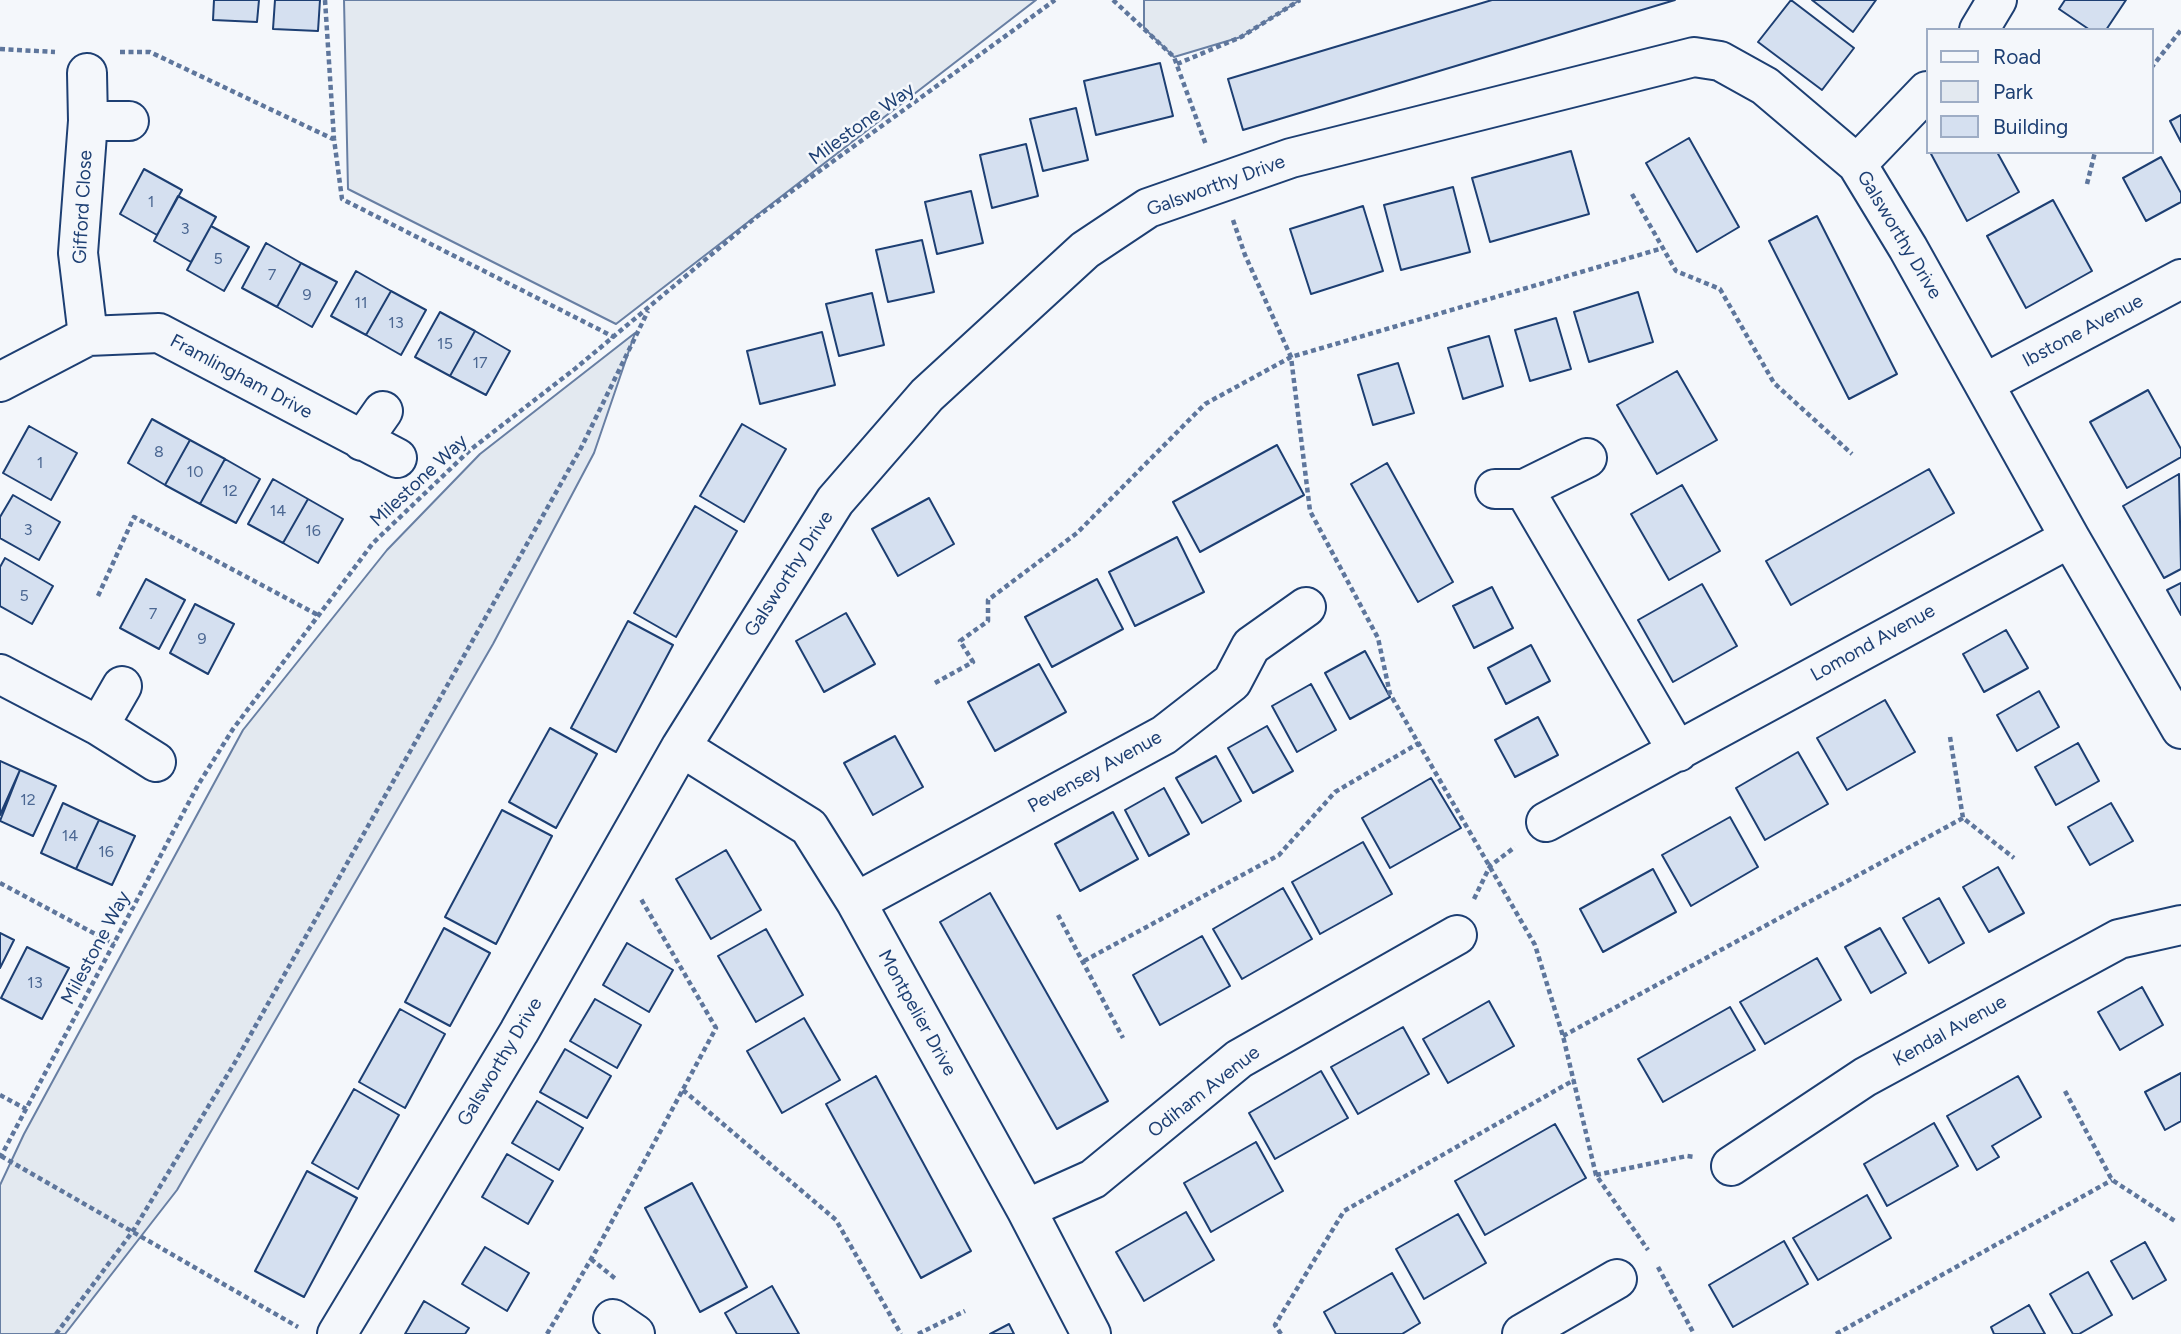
<!DOCTYPE html>
<html>
<head>
<meta charset="utf-8">
<style>
	body { margin:0 }
	#map { position:relative; width:2181px; height:1334px; overflow:hidden; background:#f4f7fb; font-family:Figtree,sans-serif }
	canvas { display:block }
	.legend { position:absolute; left:1926px; top:28px; width:228px; height:126px; box-sizing:border-box; background:#f4f7fb; border:2px solid #9eadc5; margin:0; padding:9px 12px; list-style:none; font-size:21px; color:#1d3f73 }
	.legend li { display:flex; align-items:center; gap:14px; height:35px }
	.legend b { width:35px; border:2px solid #9eadc5 }
</style>
</head>
<body>
<div id="map">
<canvas width="2181" height="1334"></canvas>
<ul class="legend">
<li><b style="height:9px;background:#f4f7fb"></b>Road</li>
<li><b style="height:19px;background:#e3e9f0"></b>Park</li>
<li><b style="height:19px;background:#d5e0f0"></b>Building</li>
</ul>
</div>
<script>
const context = document.querySelector('canvas').getContext('2d');
context.lineJoin = 'round';
function fill(path, color) { context.fillStyle = color; context.fill(path, 'evenodd'); }
const shape = rows => new Path2D(rows.map(r => 'M' + r).join(''));
function trace(path, color, width, dash) { context.strokeStyle = color; context.lineWidth = width; context.lineCap = dash ? 'butt' : 'round'; context.setLineDash(dash || []); context.stroke(path); }
function write(font, color, halo, rows, align = 'center') {
  context.font = font + ' Figtree,sans-serif'; context.lineWidth = 5; context.setLineDash([]); context.textBaseline = 'middle'; context.strokeStyle = halo; context.fillStyle = color; for (const [text, x, y, turn = 0] of rows) {
    context.save(); context.translate(x, y); context.rotate((+turn || 0) * Math.PI / 180); context.textAlign = isNaN(turn) ? turn : align; if (halo) context.strokeText(text, 0, 0); context.fillText(text, 0, 0); context.restore();
  }
}
const green = shape([
	[344,0,1036,0,616,324,348,189,344,0],
	[1144,0,1300,0,1241,37,1174,57,1144,28,1144,0],
	[635,333,594,453,493,644,177,1190,65,1334,0,1334,0,1185,24,1134,243,730,387,550,480,454,635,333]
]);
fill(green, '#e3e9f0');
trace(green, '#687fa3', 2);
const building = shape([
	[214,0,259,0,257,22,213,20,214,0],
	[275,0,320,0,318,31,273,29,275,0],
	[1492,0,1675,0,1243,130,1228,79,1492,0],
	[1791,0,1854,48,1822,90,1758,42,1791,0],
	[1812,0,1876,0,1853,32,1812,0],
	[2065,0,2126,0,2106,30,2090,30,2059,9,2065,0],
	[1160,63,1173,116,1096,135,1084,81,1160,63],
	[1076,108,1088,160,1043,171,1030,119,1076,108],
	[2181,115,2181,142,2170,121,2181,115],
	[1689,138,1739,227,1697,252,1646,163,1689,138],
	[1026,144,1038,196,992,208,980,155,1026,144],
	[1571,151,1589,214,1490,242,1472,178,1571,151],
	[1930,152,1997,152,2019,192,1967,221,1930,152],
	[2161,157,2181,193,2181,202,2146,221,2123,178,2161,157],
	[144,169,182,190,157,235,120,214,144,169],
	[1453,187,1470,252,1401,270,1384,205,1453,187],
	[971,191,983,243,937,254,925,202,971,191],
	[178,196,216,217,191,262,154,241,178,196],
	[2053,200,2092,271,2026,308,1987,236,2053,200],
	[1363,206,1383,271,1311,294,1290,229,1363,206],
	[1817,216,1897,374,1849,399,1769,241,1817,216],
	[211,226,249,247,224,291,187,270,211,226],
	[922,240,934,292,888,302,876,250,922,240],
	[266,243,301,263,277,307,242,288,266,243],
	[301,263,337,282,312,327,277,307,301,263],
	[356,271,391,291,366,335,331,316,356,271],
	[391,291,426,310,401,355,366,335,391,291],
	[1638,292,1653,342,1589,362,1574,312,1638,292],
	[872,293,884,345,839,356,826,304,872,293],
	[440,312,475,331,450,376,415,357,440,312],
	[1556,318,1571,369,1530,381,1515,330,1556,318],
	[475,331,510,351,486,395,450,376,475,331],
	[822,332,835,385,760,404,747,351,822,332],
	[1489,336,1503,386,1463,399,1448,348,1489,336],
	[1398,363,1414,413,1373,425,1358,375,1398,363],
	[1677,371,1717,440,1657,474,1617,405,1677,371],
	[2148,390,2181,449,2181,457,2127,488,2090,422,2148,390],
	[152,419,190,440,165,485,128,463,152,419],
	[742,424,786,449,744,522,700,496,742,424],
	[29,426,77,453,51,500,3,473,29,426],
	[190,440,225,459,200,504,165,485,190,440],
	[1277,445,1304,495,1200,552,1173,502,1277,445],
	[225,459,260,479,236,523,200,504,225,459],
	[1387,463,1453,582,1418,602,1351,484,1387,463],
	[1929,469,1954,513,1791,605,1766,561,1929,469],
	[2179,474,2181,569,2164,578,2123,506,2179,474],
	[273,479,308,499,283,543,248,524,273,479],
	[1682,485,1720,551,1669,580,1631,514,1682,485],
	[13,495,60,522,39,560,0,538,0,517,13,495],
	[929,498,954,544,898,576,872,529,929,498],
	[308,499,343,519,318,563,283,543,308,499],
	[695,506,737,531,676,637,634,613,695,506],
	[1177,537,1204,592,1135,626,1109,572,1177,537],
	[5,558,53,586,32,624,0,606,0,567,5,558],
	[146,579,185,600,159,649,120,628,146,579],
	[1097,579,1123,629,1052,667,1025,617,1097,579],
	[2181,583,2181,615,2167,590,2181,583],
	[1702,584,1737,646,1673,682,1638,620,1702,584],
	[1492,587,1513,628,1474,648,1453,606,1492,587],
	[195,604,234,624,208,674,170,653,195,604],
	[846,613,875,664,824,692,796,641,846,613],
	[628,621,673,645,616,752,571,728,628,621],
	[2006,630,2028,668,1984,692,1963,654,2006,630],
	[1531,645,1550,681,1506,704,1488,668,1531,645],
	[1365,651,1390,697,1350,719,1325,673,1365,651],
	[1039,664,1066,712,995,751,968,702,1039,664],
	[1311,684,1336,730,1297,752,1272,706,1311,684],
	[2039,691,2059,727,2017,751,1997,715,2039,691],
	[1885,700,1915,752,1847,790,1817,738,1885,700],
	[1538,717,1558,755,1515,777,1495,740,1538,717],
	[1267,726,1293,771,1253,793,1228,748,1267,726],
	[550,728,597,754,556,828,509,802,550,728],
	[895,736,923,787,873,815,844,763,895,736],
	[2078,743,2099,781,2056,805,2035,767,2078,743],
	[1798,752,1828,804,1765,840,1736,788,1798,752],
	[1216,756,1241,801,1202,823,1176,778,1216,756],
	[0,761,20,770,0,815,0,761],
	[20,770,56,786,33,836,0,821,20,770],
	[1431,778,1461,828,1390,868,1362,818,1431,778],
	[1164,788,1189,834,1149,856,1125,810,1164,788],
	[63,803,99,820,76,869,41,853,63,803],
	[2111,803,2133,841,2090,865,2068,827,2111,803],
	[502,810,552,836,496,944,445,917,502,810],
	[1113,812,1138,859,1080,891,1055,844,1113,812],
	[1730,817,1758,867,1691,906,1662,855,1730,817],
	[99,820,135,836,112,885,76,869,99,820],
	[1363,842,1392,894,1320,934,1292,882,1363,842],
	[726,850,761,910,711,939,676,879,726,850],
	[1998,867,2024,913,1989,932,1963,887,1998,867],
	[1653,869,1676,912,1603,952,1580,909,1653,869],
	[1283,888,1312,939,1242,979,1213,929,1283,888],
	[990,893,1108,1101,1057,1129,940,922,990,893],
	[1939,898,1964,943,1929,963,1903,918,1939,898],
	[444,928,490,953,450,1026,405,1002,444,928],
	[1880,928,1906,973,1871,993,1845,947,1880,928],
	[766,929,803,995,756,1022,718,956,766,929],
	[0,933,14,940,0,968,0,933],
	[1202,936,1230,986,1160,1025,1133,975,1202,936],
	[627,943,673,970,649,1012,603,985,627,943],
	[27,947,69,968,42,1019,1,998,27,947],
	[1817,958,1841,1000,1765,1044,1740,1002,1817,958],
	[2142,987,2163,1025,2120,1050,2098,1012,2142,987],
	[595,999,641,1025,617,1068,570,1041,595,999],
	[1489,1001,1514,1046,1448,1083,1423,1039,1489,1001],
	[1730,1007,1755,1050,1663,1102,1638,1059,1730,1007],
	[400,1009,445,1034,405,1108,359,1082,400,1009],
	[804,1018,840,1080,782,1113,747,1051,804,1018],
	[1403,1027,1429,1074,1358,1114,1331,1067,1403,1027],
	[565,1049,611,1076,587,1118,540,1092,565,1049],
	[1321,1071,1348,1118,1275,1159,1249,1113,1321,1071],
	[2181,1073,2181,1121,2165,1130,2145,1092,2181,1073],
	[876,1076,971,1251,921,1278,826,1104,876,1076],
	[2018,1076,2041,1117,1992,1146,1999,1157,1977,1170,1947,1116,2018,1076],
	[354,1089,399,1115,358,1189,312,1163,354,1089],
	[537,1101,583,1128,559,1170,512,1143,537,1101],
	[1934,1123,1958,1166,1887,1206,1864,1164,1934,1123],
	[1555,1124,1586,1178,1485,1235,1455,1181,1555,1124],
	[1256,1142,1283,1191,1211,1232,1184,1183,1256,1142],
	[507,1154,553,1181,528,1224,482,1197,507,1154],
	[307,1171,357,1198,304,1297,255,1271,307,1171],
	[692,1183,747,1287,700,1312,645,1208,692,1183],
	[1867,1195,1891,1238,1818,1280,1793,1238,1867,1195],
	[1186,1212,1214,1260,1144,1301,1116,1252,1186,1212],
	[1458,1214,1486,1263,1424,1299,1396,1249,1458,1214],
	[1784,1241,1808,1284,1733,1327,1709,1285,1784,1241],
	[2145,1242,2166,1280,2133,1299,2111,1261,2145,1242],
	[485,1247,529,1273,507,1311,462,1284,485,1247],
	[2088,1272,2112,1315,2079,1334,2073,1334,2050,1294,2088,1272],
	[1392,1273,1420,1323,1402,1334,1336,1334,1324,1312,1392,1273],
	[772,1286,799,1334,737,1334,725,1313,772,1286],
	[424,1301,469,1328,465,1334,405,1334,424,1301],
	[2029,1305,2045,1334,1994,1334,1991,1327,2029,1305],
	[1009,1324,1014,1334,990,1334,1009,1324]
]);
fill(building, '#d5e0f0');
trace(building, '#1d3f73', 2);
const minor = shape([
	[1979,30,1997,0],
	[87,73,88,121,78,253,88,336],
	[88,121,129,121],
	[1857,164,1927,91],
	[0,382,88,336,159,333,397,458],
	[1985,383,2181,279],
	[362,441,383,411],
	[1495,489,1524,489,1678,752],
	[1524,489,1587,458],
	[0,674,99,726,156,762],
	[99,726,122,686],
	[681,747,809,827,856,902,1026,1209,1091,1334],
	[1546,822,2070,538],
	[856,902,1164,735,1232,682,1251,646,1306,607],
	[1731,1166,1865,1077,2119,939,2181,925],
	[1026,1209,1093,1179,1239,1059,1457,935],
	[613,1319,635,1334],
	[337,1334,519,1032,681,747,835,501,927,395,1085,250,1148,208,1291,158,1694,57,1720,61,1765,86,1857,164,1908,248,2070,538,2181,729],
	[1522,1334,1617,1279]
]);
trace(minor, '#1d3f73', 42);
trace(shape([
	[325,0,334,139,342,199,614,337],
	[1113,0,1174,57,1206,145],
	[0,49,55,52],
	[120,52,150,52,333,139],
	[1177,64,1241,37,1300,0],
	[2151,68,2181,30],
	[2087,184,2095,152],
	[1632,194,1676,271,1720,289,1774,383,1852,454],
	[1233,220,1245,255,1291,357,1310,511,1378,638,1390,694,1535,945,1563,1036,1596,1175,1648,1250],
	[98,596,134,517,318,615],
	[935,683,973,662,960,641,988,621,988,600,1077,533,1205,404,1291,357,1663,248],
	[1950,737,1963,818,2014,858],
	[0,883,114,944],
	[1474,899,1490,866,1515,847],
	[1058,915,1123,1038],
	[1084,961,1279,855,1335,792,1419,743],
	[1563,1036,1963,818],
	[683,1090,836,1220,901,1334],
	[2065,1091,2112,1180,2175,1221],
	[0,1095,26,1109],
	[1,1156,298,1327],
	[0,1158,198,785,233,729,373,543,470,450,576,368,755,218,1055,0],
	[1596,1175,1687,1156,1695,1157],
	[591,1259,617,1280],
	[1658,1267,1694,1334],
	[56,1334,133,1231,234,1064,581,448,648,311],
	[547,1334,597,1249,716,1028,641,899],
	[918,1334,965,1311],
	[1281,1334,1275,1325,1344,1211,1574,1080],
	[1836,1334,2112,1180]
]), '#5e769c', 4.5, [5, 3.5]);
trace(minor, '#f4f7fb', 38);
write('16px', '#4b6792', null, [
	["1",151,202],
	["3",185,229],
	["5",218,259],
	["7",272,275],
	["9",307,295],
	["11",361,303],
	["13",396,323],
	["15",445,344],
	["17",480,363],
	["8",159,452],
	["1",40,463],
	["10",195,472],
	["12",230,491],
	["14",278,511],
	["3",28,530],
	["16",313,531],
	["5",24,596],
	["7",153,614],
	["9",202,639],
	["12",28,800],
	["14",70,836],
	["16",106,852],
	["13",35,983]
]);
write('19px', '#1d3f73', '#f4f7fb', [
	["Milestone Way",862,124,-36],
	["Galsworthy Drive",1216,186,-20],
	["Gifford Close",83,207,-87],
	["Galsworthy Drive",1899,235,59],
	["Ibstone Avenue",2083,331,-28],
	["Framlingham Drive",241,377,28],
	["Milestone Way",419,481,-43],
	["Galsworthy Drive",789,574,-57],
	["Lomond Avenue",1873,643,-29],
	["Pevensey Avenue",1095,772,-29],
	["Milestone Way",96,948,-62],
	["Montpelier Drive",917,1013,61],
	["Kendal Avenue",1950,1031,-29],
	["Galsworthy Drive",500,1062,-59],
	["Odiham Avenue",1204,1092,-38]
]);
</script>
</body>
</html>
